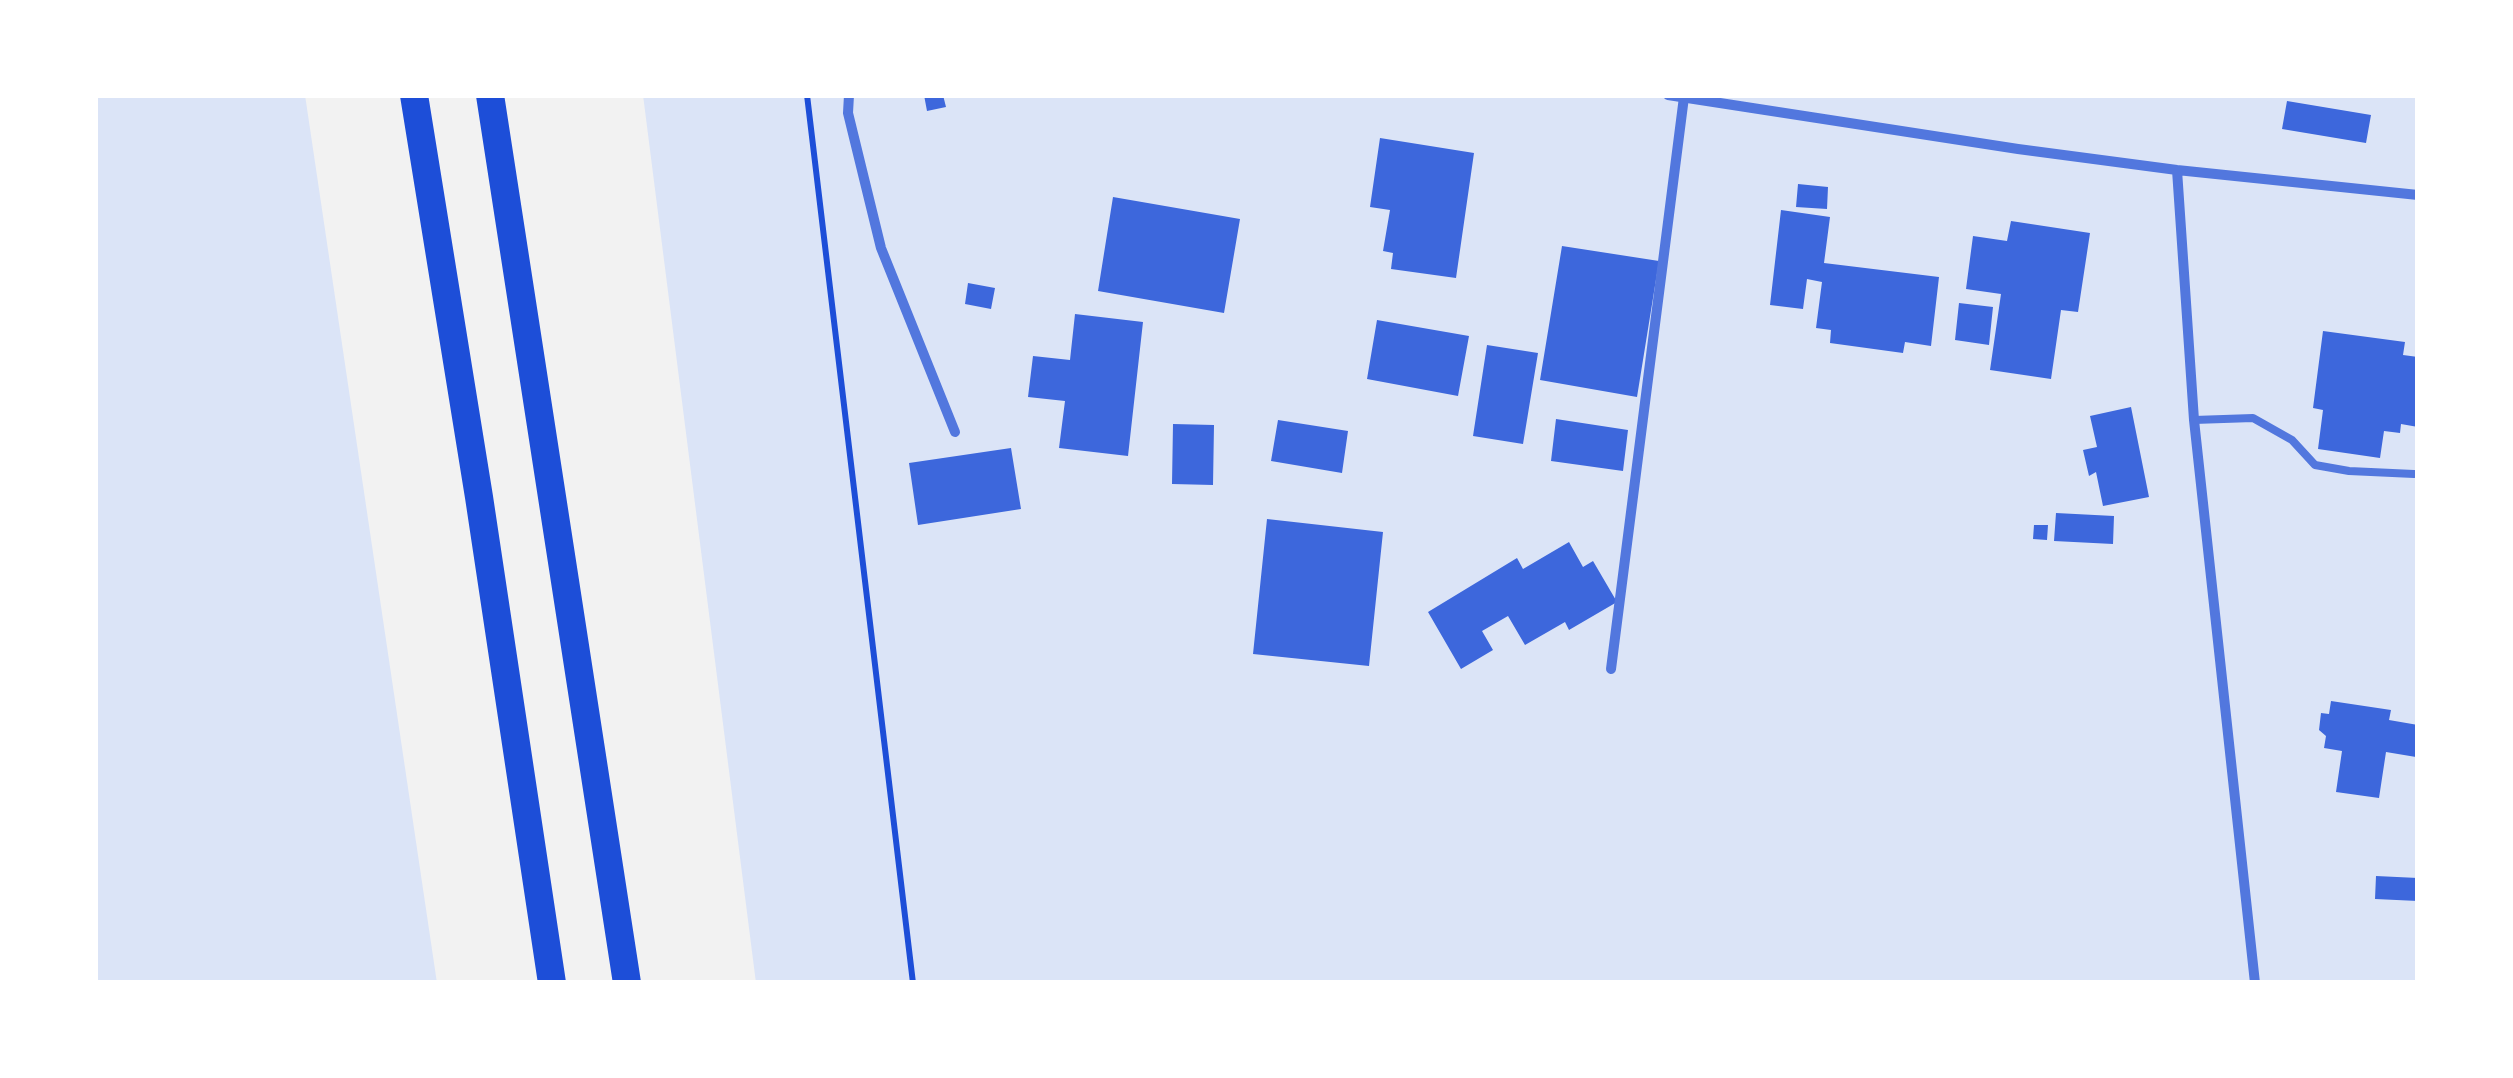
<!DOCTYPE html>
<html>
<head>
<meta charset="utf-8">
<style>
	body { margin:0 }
	#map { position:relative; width:2513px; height:1078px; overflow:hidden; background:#f2f2f2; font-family:"Archivo Narrow",sans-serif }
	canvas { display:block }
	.frame { position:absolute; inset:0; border:98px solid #fff; pointer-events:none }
</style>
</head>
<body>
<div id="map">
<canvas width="2513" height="1078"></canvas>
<div class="frame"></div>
</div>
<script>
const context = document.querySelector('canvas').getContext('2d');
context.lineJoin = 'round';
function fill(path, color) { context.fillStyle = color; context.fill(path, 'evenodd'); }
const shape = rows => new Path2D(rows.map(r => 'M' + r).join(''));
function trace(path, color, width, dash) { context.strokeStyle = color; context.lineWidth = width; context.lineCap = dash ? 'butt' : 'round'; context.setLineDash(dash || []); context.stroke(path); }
fill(shape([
	[95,95,305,95,437,983,95,983],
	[643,95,2418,95,2418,983,756,983]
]), '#dbe4f7');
fill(shape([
	[924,95,943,95,946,107,927,111],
	[2287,101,2371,115,2366,143,2282,129],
	[1380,138,1474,153,1456,278,1391,269,1393,253,1383,251,1390,210,1370,207],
	[1798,184,1828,187,1827,209,1796,207],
	[1113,197,1240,219,1224,313,1098,291],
	[1781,210,1830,217,1824,263,1939,277,1931,346,1905,342,1903,353,1830,343,1831,330,1816,328,1822,282,1807,279,1803,309,1770,305],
	[2011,221,2090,233,2078,312,2061,310,2051,379,1990,370,2001,294,1966,289,1973,236,2007,241],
	[1562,246,1659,261,1637,397,1540,380],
	[968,283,995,288,991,309,965,304],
	[1959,303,1993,307,1989,345,1955,340],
	[1075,314,1143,322,1128,456,1059,448,1065,401,1028,397,1033,356,1070,360],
	[1377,320,1469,336,1458,396,1367,379],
	[2323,331,2405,342,2403,355,2418,357,2418,427,2401,424,2400,433,2384,431,2380,458,2318,449,2323,410,2313,408],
	[1487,345,1538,353,1523,444,1473,436],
	[2131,407,2149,497,2103,506,2096,472,2089,476,2083,450,2097,447,2090,416],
	[1556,419,1628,430,1623,471,1551,461],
	[1278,420,1348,431,1342,473,1271,461],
	[1173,424,1214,425,1213,485,1172,484],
	[1011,448,1021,509,918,525,909,463],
	[2056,513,2114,516,2113,544,2054,541],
	[1267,519,1383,532,1369,666,1253,654],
	[2034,525,2048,525,2047,540,2033,539],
	[1569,542,1583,567,1593,561,1617,602,1569,630,1565,622,1525,645,1508,616,1482,631,1493,650,1461,669,1428,612,1517,558,1523,569],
	[2331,701,2391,710,2389,720,2418,725,2416,757,2386,752,2379,798,2336,792,2342,751,2324,748,2326,736,2319,730,2321,713,2329,714],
	[2376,876,2418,878,2418,901,2375,899]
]), '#3d67dc');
trace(shape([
	[807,95,913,983]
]), '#1d4ed8', 6);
trace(shape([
	[2194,420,2253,418,2292,440,2315,465,2349,471,2414,474]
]), '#5277de', 8);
trace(shape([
	[849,95,848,113,881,248,955,432],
	[1668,95,2018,149,2177,170,2418,195],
	[2177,170,2194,420,2255,983],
	[1611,669,1684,97]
]), '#5277de', 10);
trace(shape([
	[414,95,479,497,552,983],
	[490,95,627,983]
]), '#1d4ed8', 28);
</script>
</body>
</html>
